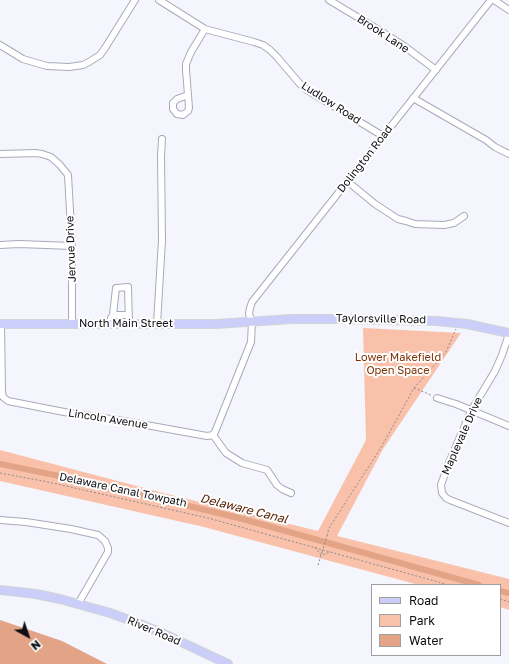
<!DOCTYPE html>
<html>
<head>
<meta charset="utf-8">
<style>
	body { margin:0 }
	#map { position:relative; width:509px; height:664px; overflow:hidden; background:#f5f6fd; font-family:"Golos Text",sans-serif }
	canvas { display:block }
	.legend { position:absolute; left:371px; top:584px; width:130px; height:72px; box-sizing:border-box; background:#fff; border:1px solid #9e9fa1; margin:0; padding:5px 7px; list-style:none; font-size:12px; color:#0d0e13 }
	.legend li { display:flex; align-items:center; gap:8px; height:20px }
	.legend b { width:20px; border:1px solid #9e9fa1 }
	.north { position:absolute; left:8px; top:616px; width:40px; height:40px; -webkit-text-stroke:3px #fff; paint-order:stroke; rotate:140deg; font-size:11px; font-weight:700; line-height:16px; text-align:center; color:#0d0e13 }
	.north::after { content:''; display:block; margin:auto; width:14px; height:18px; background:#0d0e13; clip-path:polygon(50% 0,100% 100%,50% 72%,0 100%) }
</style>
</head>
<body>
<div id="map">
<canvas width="509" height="664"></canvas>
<ul class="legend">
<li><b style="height:5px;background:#cacef8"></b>Road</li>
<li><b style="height:11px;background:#f9c1a9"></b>Park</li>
<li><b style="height:11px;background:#e3a387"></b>Water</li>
</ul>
<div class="north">N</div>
</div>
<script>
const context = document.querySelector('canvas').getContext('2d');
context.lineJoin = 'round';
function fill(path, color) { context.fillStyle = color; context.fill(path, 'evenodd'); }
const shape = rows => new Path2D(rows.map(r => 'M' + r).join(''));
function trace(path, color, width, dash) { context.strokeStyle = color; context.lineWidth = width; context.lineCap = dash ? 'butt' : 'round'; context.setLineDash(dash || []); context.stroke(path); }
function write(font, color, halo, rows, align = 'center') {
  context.font = font + ' "Golos Text",sans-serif'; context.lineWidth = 4; context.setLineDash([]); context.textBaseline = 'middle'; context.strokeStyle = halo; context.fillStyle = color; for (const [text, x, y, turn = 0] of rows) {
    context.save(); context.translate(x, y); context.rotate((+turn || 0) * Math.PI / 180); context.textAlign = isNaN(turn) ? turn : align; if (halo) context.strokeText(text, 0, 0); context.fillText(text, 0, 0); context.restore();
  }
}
fill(shape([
	[363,328,461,333,383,449,337,536,509,579,509,610,500,607,500,585,419,585,204,527,0,481,0,450,167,494,318,531,366,440]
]), '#f9c1a9');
fill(shape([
	[0,620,62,641,107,664,0,664]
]), '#e3a387');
trace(shape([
	[0,464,79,480,239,518,479,585],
	[500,591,509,593]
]), '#e3a387', 6);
const minor = shape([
	[159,0,205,29,254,42,263,45,270,50,277,57,300,84,307,90,383,136],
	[329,0,374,27,404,46,436,70],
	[494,0,509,10],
	[0,45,23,59,40,64,47,66,69,67,83,65,89,62,100,55,105,48,135,0],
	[188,95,186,70,186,64,191,52,205,29],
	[188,95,189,108,188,111,183,115,177,114,173,109,173,103,177,99,188,95],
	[413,98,486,140,495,147,509,154],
	[0,154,36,153,42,154,51,157,60,165,68,175,72,246,72,324],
	[347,181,375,204,398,219,406,221,415,224,444,225,454,223,464,216],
	[0,245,19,244,72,246],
	[113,315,128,315],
	[1,324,2,392,3,397,8,401,64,412,124,421,207,436,213,435],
	[111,324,111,318,113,315,116,288,128,287,129,324],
	[157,324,162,240,161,156,162,139],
	[509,334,502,355,495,371,471,411,448,465,441,485,442,493,446,498,450,500,509,523],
	[437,398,456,404,509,426],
	[213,435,215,432,251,342,252,321,249,314,250,308,252,302,491,0],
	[213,435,226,453,242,463,267,470,277,485,282,489,291,493],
	[0,520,26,522,71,529,98,535,105,541,108,548,108,552,78,604]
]);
const major = shape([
	[0,324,216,324,292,319,344,319,437,321,467,324,509,333],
	[0,590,36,594,60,599,110,613,132,621,162,633,228,664]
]);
trace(minor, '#a8aaba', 8);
trace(major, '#d3d4d5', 10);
trace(shape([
	[414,388,431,395],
	[0,473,48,482,208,518,449,585],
	[327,536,329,528,382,446,414,388,446,352,456,329],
	[315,547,321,555,331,552],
	[318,565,322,552],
	[500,599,509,602]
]), '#8a8b91', 1, [2, 2]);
trace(minor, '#fff', 6);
trace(major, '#cacef8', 8);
trace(shape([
	[322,552,327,536]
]), '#8a8b91', 1, [2, 2]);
write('11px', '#0d0e13', '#fff', [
	["Brook Lane",383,34,33],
	["Ludlow Road",331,103,33],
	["Dolington Road",365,159,-52],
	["Jervue Drive",71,249,-92],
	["Taylorsville Road",381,319,1],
	["North Main Street",126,324],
	["Lincoln Avenue",108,419,9],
	["Maplevale Drive",462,436,-66],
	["Delaware Canal Towpath",123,490,12],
	["River Road",154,631,23]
]);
write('11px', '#7d3205', '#fff', [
	["Lower Makefield",398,358],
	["Open Space",398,371]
]);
write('italic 12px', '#541c00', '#fff', [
	["Delaware Canal",244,509,14]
]);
</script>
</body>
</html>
